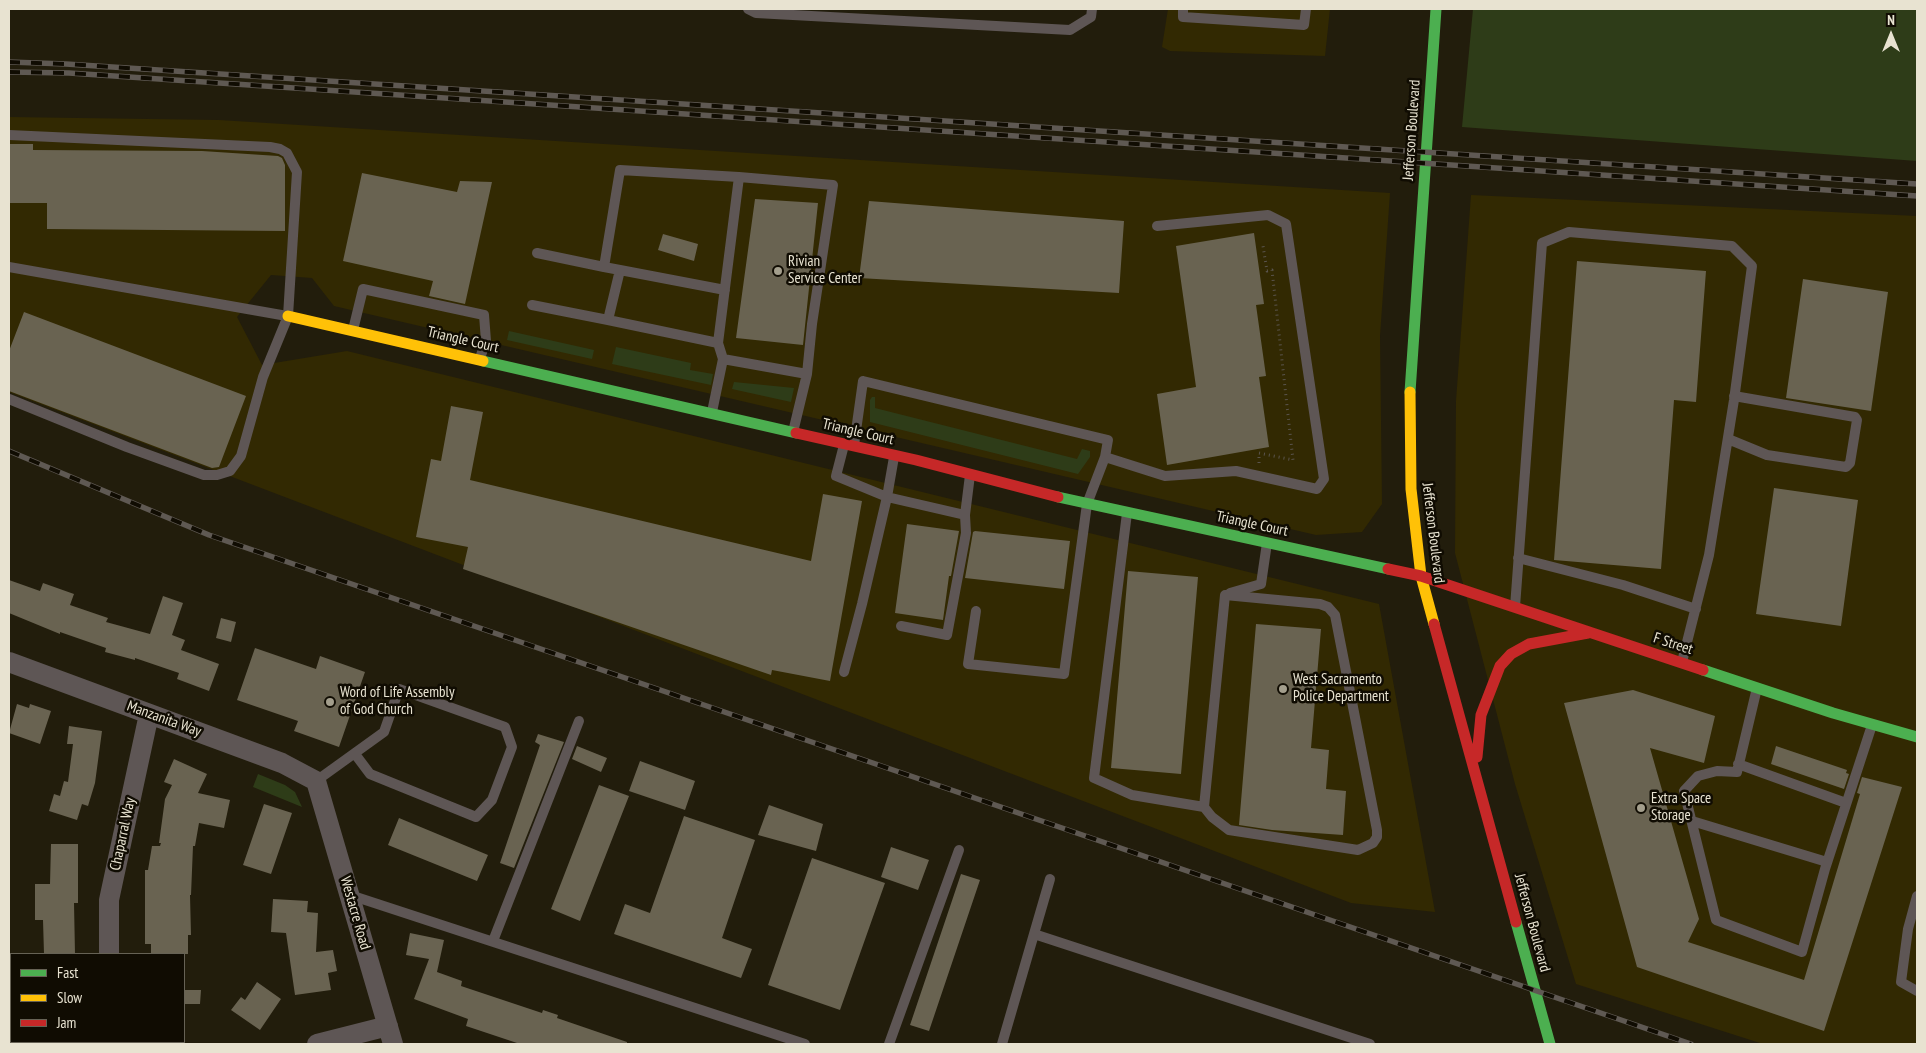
<!DOCTYPE html>
<html>
<head>
<meta charset="utf-8">
<style>
	body { margin:0 }
	#map { position:relative; width:1926px; height:1053px; overflow:hidden; background:#221d0c; font-family:"PT Sans Narrow",sans-serif }
	canvas { display:block }
	.frame { position:absolute; inset:0; border:10px solid #e8e3d1; pointer-events:none }
	.legend { position:absolute; left:10px; top:953px; width:175px; height:90px; box-sizing:border-box; background:#100c02; border:1px solid #666255; margin:0; padding:6px 9px; list-style:none; font-size:15px; color:#e8e3d1 }
	.legend li { display:flex; align-items:center; gap:10px; height:25px }
	.legend b { width:25px; border:1px solid #666255 }
	.north { position:absolute; left:1866px; top:10px; width:50px; height:50px; -webkit-text-stroke:4px #100c02; paint-order:stroke; rotate:0deg; font-size:14px; font-weight:700; line-height:20px; text-align:center; color:#e8e3d1 }
	.north::after { content:''; display:block; margin:auto; width:18px; height:22px; background:#e8e3d1; clip-path:polygon(50% 0,100% 100%,50% 72%,0 100%) }
</style>
</head>
<body>
<div id="map">
<canvas width="1926" height="1053"></canvas>
<div class="frame"></div>
<ul class="legend">
<li><b style="height:6px;background:#4caf50"></b>Fast</li>
<li><b style="height:6px;background:#ffc107"></b>Slow</li>
<li><b style="height:6px;background:#c62828"></b>Jam</li>
</ul>
<div class="north">N</div>
</div>
<script>
const context = document.querySelector('canvas').getContext('2d');
context.lineJoin = 'round';
function fill(path, color) { context.fillStyle = color; context.fill(path, 'evenodd'); }
const shape = rows => new Path2D(rows.map(r => 'M' + r).join(''));
function trace(path, color, width, dash) { context.strokeStyle = color; context.lineWidth = width; context.lineCap = dash ? 'butt' : 'round'; context.setLineDash(dash || []); context.stroke(path); }
function write(font, color, halo, rows, align = 'center') {
  context.font = font + ' "PT Sans Narrow",sans-serif'; context.lineWidth = 5; context.setLineDash([]); context.textBaseline = 'middle'; context.strokeStyle = halo; context.fillStyle = color; for (const [text, x, y, turn = 0] of rows) {
    context.save(); context.translate(x, y); context.rotate((+turn || 0) * Math.PI / 180); context.textAlign = isNaN(turn) ? turn : align; if (halo) context.strokeText(text, 0, 0); context.fillText(text, 0, 0); context.restore();
  }
}
fill(shape([
	[1168,9,1330,9,1325,56,1170,51,1162,47],
	[9,117,219,120,1390,193,1380,336,1382,504,1362,532,1316,535,334,306,312,278,271,275,237,317,262,365,347,351,1379,604,1435,912,1351,903,9,392],
	[1471,195,1917,216,1917,1044,1763,1044,1576,984,1515,784,1455,553,1456,401]
]), '#322902');
fill(shape([
	[1473,9,1917,9,1917,161,1462,127],
	[509,331,594,350,592,359,507,340],
	[616,347,691,363,690,370,713,374,711,385,612,364],
	[734,382,794,388,791,402,732,389],
	[872,397,875,397,875,408,1077,459,1082,449,1090,451,1090,457,1078,474,870,422,870,400],
	[258,774,285,785,295,792,302,807,253,787]
]), '#2e3c18');
fill(shape([
	[9,144,33,144,33,150,202,151,278,156,282,158,285,165,285,231,47,229,47,203,9,203],
	[362,173,457,192,460,181,492,182,465,304,429,296,433,281,343,261],
	[755,199,818,203,803,345,736,338],
	[869,201,1124,221,1119,293,859,278],
	[1254,233,1264,304,1256,305,1266,376,1259,377,1269,447,1167,465,1157,394,1196,387,1176,246],
	[663,234,698,244,694,261,658,250],
	[1577,261,1706,271,1696,402,1674,400,1661,569,1554,560],
	[1803,279,1888,292,1871,411,1786,398],
	[24,312,246,396,219,467,212,468,9,391,9,351],
	[451,406,483,412,470,480,811,561,823,494,862,501,830,681,772,670,771,675,463,569,468,547,416,537,431,459,441,461],
	[1774,488,1858,500,1841,626,1756,614],
	[907,524,959,531,951,576,949,576,943,620,895,613],
	[975,531,1070,541,1064,589,965,578,973,532],
	[1128,571,1198,577,1181,774,1111,768],
	[9,580,40,591,43,583,74,594,70,605,108,618,106,622,150,634,163,596,183,603,172,635,185,640,181,650,219,664,209,691,177,679,179,673,135,658,135,660,105,652,106,648,60,632,60,634,9,613],
	[221,618,236,622,231,642,216,638],
	[1256,624,1321,629,1311,748,1329,750,1326,789,1346,791,1343,835,1272,830,1239,825],
	[255,648,316,669,320,656,365,672,339,747,294,731,298,721,237,700],
	[1633,690,1715,716,1704,763,1650,748,1699,919,1688,942,1804,980,1860,794,1857,793,1862,777,1902,787,1824,1031,1637,967,1564,703],
	[17,704,29,708,30,704,51,711,40,744,9,733],
	[69,726,102,731,95,783,88,806,82,804,77,820,49,811,54,794,60,796,64,781,68,782,73,744,67,744],
	[538,734,564,742,514,868,500,863,540,745,535,742],
	[577,746,607,758,601,772,572,759],
	[1776,746,1847,770,1846,773,1849,774,1844,789,1771,764],
	[174,759,207,774,198,793,230,800,224,828,199,823,195,846,193,846,191,895,190,895,191,935,188,935,188,954,151,954,151,944,145,944,145,870,148,870,152,846,160,846,161,843,159,843,165,799,172,785,164,782],
	[640,761,695,781,685,810,629,791],
	[599,785,629,796,580,921,551,909],
	[264,804,292,813,271,874,243,865],
	[769,805,823,824,816,851,758,835],
	[684,816,755,840,722,938,752,949,741,978,614,934,625,904,650,913],
	[399,818,488,855,477,881,388,845],
	[51,844,78,844,78,903,74,903,75,954,44,954,43,920,35,920,35,884,50,884],
	[891,847,929,860,918,890,881,877],
	[812,858,885,883,840,1010,768,985],
	[961,874,980,880,929,1031,910,1025],
	[273,899,308,901,307,912,318,913,316,952,333,950,337,971,328,973,331,990,295,995,286,933,271,932],
	[410,933,444,940,437,972,462,981,461,986,542,1013,543,1010,558,1015,557,1018,627,1042,627,1044,520,1044,466,1026,468,1019,414,999,429,959,406,955],
	[257,982,281,999,260,1030,231,1010,241,997,245,1000],
	[184,990,201,990,200,1004,184,1004]
]), '#696351');
trace(shape([
	[1259,463,1259,453,1293,460,1272,270,1267,271,1263,246]
]), '#5a544d', 3, [1, 4]);
trace(shape([
	[748,9,756,13,1070,30,1091,17,1092,9],
	[1183,9,1183,17,1304,25,1306,9],
	[9,135,270,147,280,149,287,153,297,172,288,316,263,377,241,456,230,471,217,475,204,475,127,447,9,399],
	[537,253,604,267],
	[9,267,287,316],
	[620,270,725,290],
	[532,305,608,320],
	[353,330,363,289,484,315,486,341,480,358],
	[718,343,608,320,620,270,604,267,620,170,739,177],
	[723,359,807,374],
	[712,412,723,359,718,343,739,177,833,185,812,324,807,374,793,432],
	[1728,439,1767,455,1846,467,1850,463,1857,420,1855,417,1734,396],
	[844,445,836,476,887,497,862,604,844,672],
	[854,445,863,381,1108,440,1105,457],
	[894,457,887,497,965,515,970,475],
	[1127,513,1094,778,1132,795,1204,807,1225,595],
	[1518,558,1623,585,1696,609],
	[1230,593,1261,584,1267,543],
	[1515,607,1542,243,1569,232,1732,246,1752,266,1734,400,1709,555,1682,662],
	[976,611,968,664,1064,674,1087,504,1105,457,1165,476,1236,471,1317,489,1324,479,1286,224,1268,215,1157,226],
	[901,626,947,635,966,533,965,515],
	[1757,688,1737,772,1717,771,1698,776,1684,791,1716,920,1802,952,1825,869,1872,725],
	[1738,764,1846,803],
	[316,781,384,732,399,689,505,727,512,747,492,800,476,817,370,774,355,754],
	[1204,807,1212,817,1229,830,1358,850,1373,843,1377,837,1377,830,1335,615,1328,607,1320,604,1225,595],
	[1692,821,1827,862],
	[350,895,805,1044],
	[1917,896,1908,929,1901,982,1917,991],
	[1034,934,1370,1044],
	[493,941,579,721],
	[889,1044,959,850],
	[1002,1044,1050,879]
]), '#5e5655', 10);
trace(shape([
	[9,662,282,763,316,781,393,1044],
	[109,954,109,900,149,714],
	[109,1042,109,1044],
	[317,1044,388,1026]
]), '#5e5655', 20);
trace(shape([
	[483,361,796,433],
	[1410,392,1436,9],
	[1058,497,1388,569],
	[1703,670,1833,713,1917,737],
	[1516,922,1550,1044]
]), '#4caf50', 11);
trace(shape([
	[288,316,483,361],
	[1410,392,1411,489,1421,576,1434,624]
]), '#ffc107', 11);
trace(shape([
	[796,433,916,460,1058,497],
	[1388,569,1421,576,1703,670],
	[1434,624,1516,922],
	[1477,757,1481,715,1500,666,1511,654,1529,644,1588,633]
]), '#c62828', 11);
const rail = shape([
	[9,62,66,64,1917,184],
	[9,72,69,73,1917,196],
	[9,451,209,535,1691,1044]
]);
trace(rail, '#5f5953', 5.5);
trace(rail, '#100c02', 4, [11]);
for (const [x, y, r, color] of [
	[778,271,5,"#a39e8c"],
	[1283,689,5,"#a39e8c"],
	[330,702,5,"#a39e8c"],
	[1641,808,5,"#a39e8c"]
]) { const dot = new Path2D(); dot.arc(x, y, r, 0, 2 * Math.PI); context.fillStyle = color; context.fill(dot); trace(dot, '#100c02', 2); }
write('15px', '#e8e3d1', '#100c02', [
	["Jefferson Boulevard",1412,130,-86],
	["Triangle Court",463,340,13],
	["Triangle Court",858,432,13],
	["Triangle Court",1252,524,12],
	["Jefferson Boulevard",1433,533,83],
	["F Street",1673,644,18],
	["Manzanita Way",164,719,20],
	["Chaparral Way",123,834,-78],
	["Westacre Road",355,913,74],
	["Jefferson Boulevard",1532,923,75]
]);
write('15px', '#e8e3d1', '#100c02', [
	["Rivian",788,262],
	["Service Center",788,279],
	["West Sacramento",1293,680],
	["Police Department",1293,697],
	["Word of Life Assembly",340,693],
	["of God Church",340,710],
	["Extra Space",1651,799],
	["Storage",1651,816]
], 'left');
</script>
</body>
</html>
